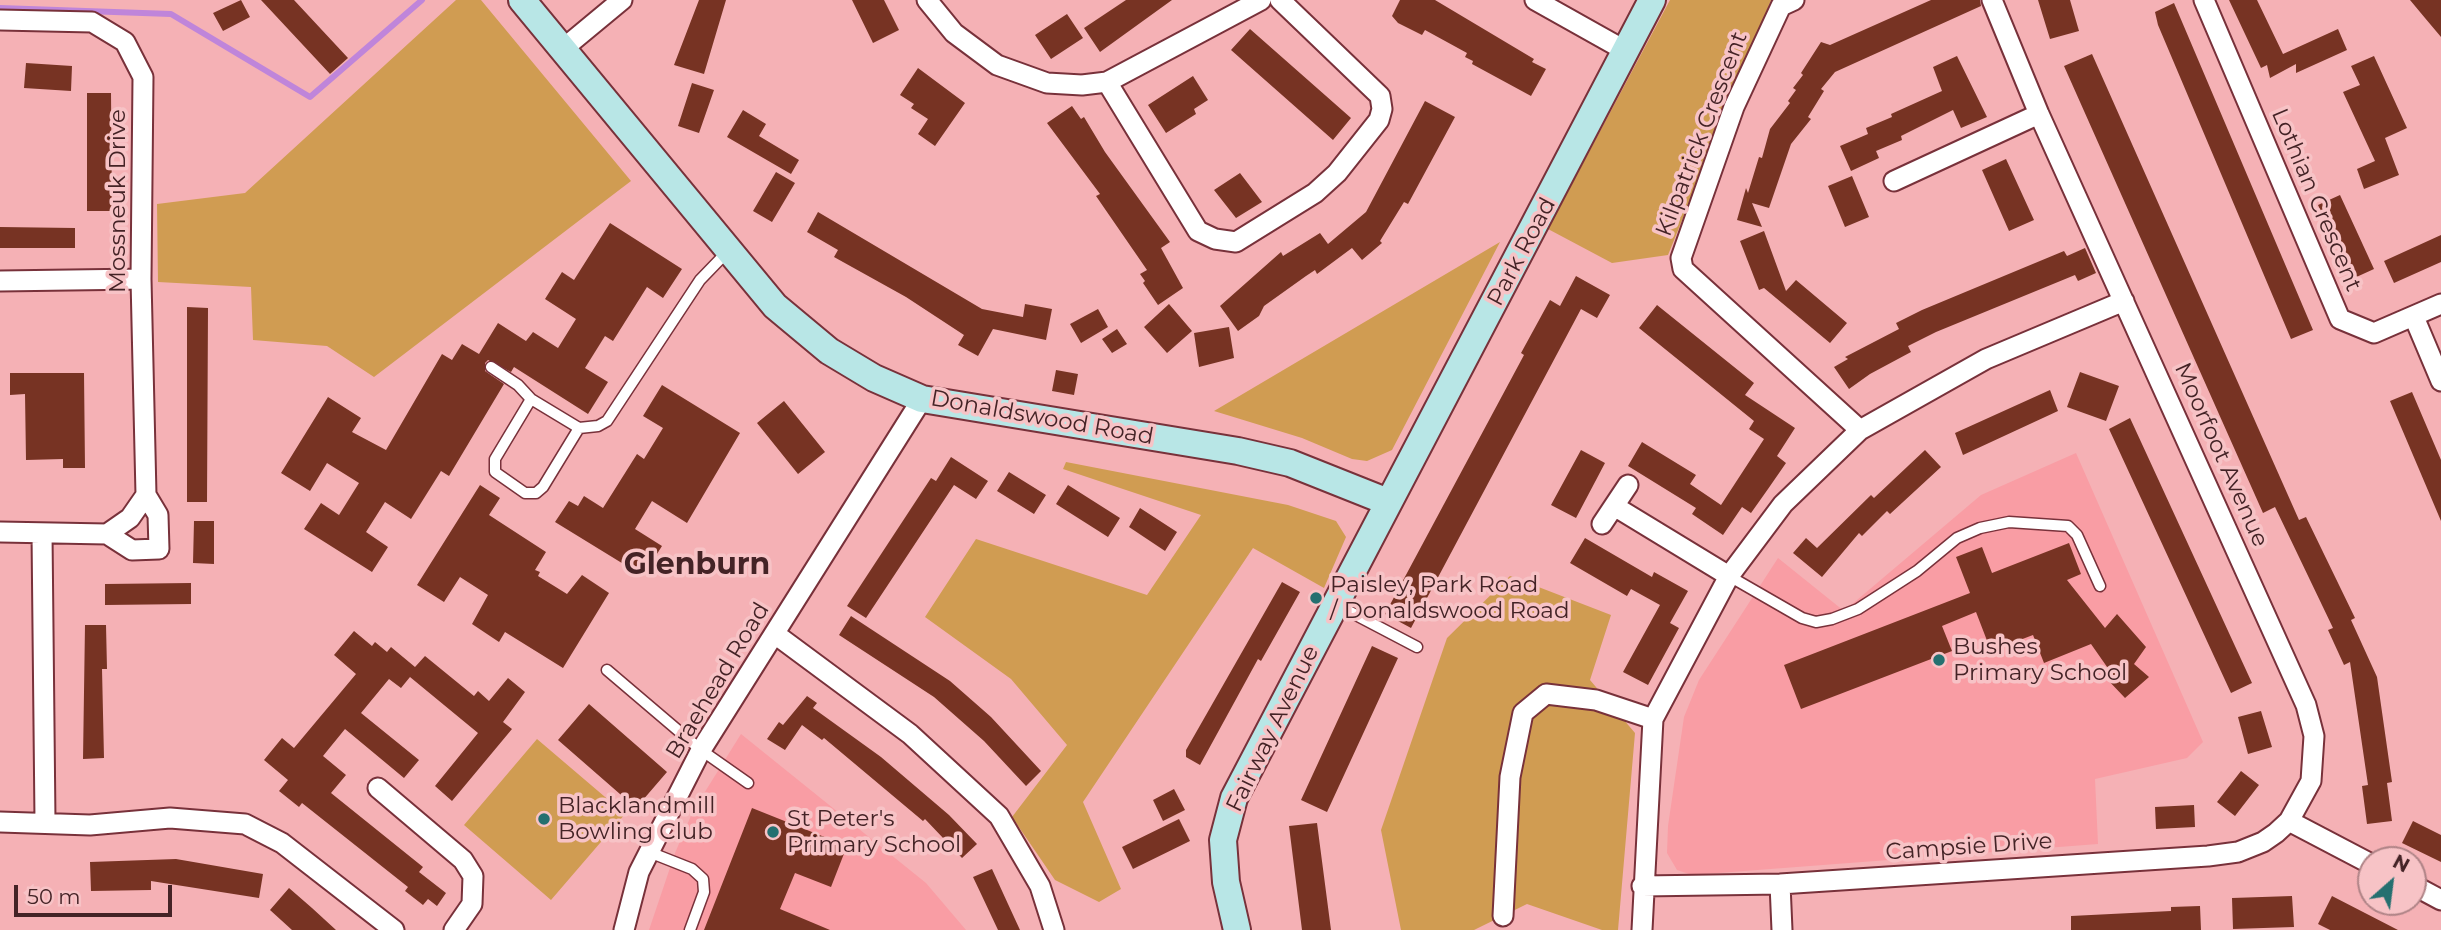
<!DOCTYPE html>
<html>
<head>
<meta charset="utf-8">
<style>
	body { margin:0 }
	#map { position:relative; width:2441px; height:930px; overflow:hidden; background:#f5b1b5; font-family:Montserrat,sans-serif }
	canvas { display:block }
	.north { position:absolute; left:2357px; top:846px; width:70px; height:70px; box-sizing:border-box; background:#f7c3c6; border:2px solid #af8386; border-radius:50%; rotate:28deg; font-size:19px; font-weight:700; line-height:28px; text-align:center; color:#442326 }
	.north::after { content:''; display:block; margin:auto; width:24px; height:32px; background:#257070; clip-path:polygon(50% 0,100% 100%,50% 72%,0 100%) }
	.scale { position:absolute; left:14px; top:885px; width:158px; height:32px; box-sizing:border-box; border:4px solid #442326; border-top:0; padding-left:9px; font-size:21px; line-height:24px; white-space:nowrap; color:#442326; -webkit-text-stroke:5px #f7c3c6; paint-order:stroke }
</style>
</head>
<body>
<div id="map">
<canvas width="2441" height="930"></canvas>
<div class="north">N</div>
<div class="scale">50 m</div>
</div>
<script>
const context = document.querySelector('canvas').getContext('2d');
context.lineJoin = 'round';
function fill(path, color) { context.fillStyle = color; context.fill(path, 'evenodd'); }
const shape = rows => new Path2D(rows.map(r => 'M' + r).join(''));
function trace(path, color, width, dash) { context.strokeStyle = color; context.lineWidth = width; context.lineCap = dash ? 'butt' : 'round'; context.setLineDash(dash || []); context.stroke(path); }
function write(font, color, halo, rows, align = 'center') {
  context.font = font + ' Montserrat,sans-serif'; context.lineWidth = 7; context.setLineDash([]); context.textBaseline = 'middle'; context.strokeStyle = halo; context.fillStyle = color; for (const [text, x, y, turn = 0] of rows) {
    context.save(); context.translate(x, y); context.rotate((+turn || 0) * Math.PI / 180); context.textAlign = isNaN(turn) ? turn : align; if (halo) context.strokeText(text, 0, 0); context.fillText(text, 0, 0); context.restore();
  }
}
fill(shape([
	[2076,453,2203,742,2187,758,2095,779,2098,844,1692,875,1677,870,1667,853,1668,826,1684,717,1699,680,1778,558,1844,611,1981,495],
	[741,734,926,883,966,930,649,930,675,853,693,811]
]), '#f99da4');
fill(shape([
	[456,0,481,0,631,181,374,377,327,346,253,340,251,287,158,282,157,204,245,193],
	[1670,0,1771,0,1668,255,1612,263,1548,229],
	[1500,242,1392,450,1367,461,1352,459,1302,438,1214,411],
	[1066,462,1288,505,1336,521,1346,537,1324,588,1253,548,1083,802,1121,889,1099,902,1055,880,1012,817,1067,745,1011,679,925,617,976,539,1147,595,1201,515,1063,469],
	[1510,576,1611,615,1590,680,1635,733,1618,930,1602,930,1527,904,1474,930,1401,930,1381,830,1447,638],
	[537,739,625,814,551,900,464,825]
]), '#d09c52');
trace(shape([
	[0,8,171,14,310,97,422,0]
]), '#bf85da', 6);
fill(shape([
	[241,0,250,17,223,31,213,13],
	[261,0,294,0,348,58,330,74],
	[699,0,726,0,704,74,674,65],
	[852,0,884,0,899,30,873,43],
	[1126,0,1172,0,1100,52,1084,28],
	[1400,0,1435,0,1534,59,1532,62,1546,69,1531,96,1472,64,1473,61,1465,57,1467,53,1425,30,1422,35,1398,23,1392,16],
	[1931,0,1980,0,1981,6,1835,72,1821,89,1824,91,1808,117,1811,119,1791,144,1769,208,1752,203,1762,227,1737,220,1746,188,1748,193,1759,157,1762,158,1770,129,1790,103,1788,101,1796,90,1793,88,1803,75,1801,73,1821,42,1830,45],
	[2038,0,2070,0,2079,31,2050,39],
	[2229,0,2257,0,2283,54,2338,29,2347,50,2296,73,2296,64,2270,78,2267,65,2261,68],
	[2410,0,2441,0,2441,37,2425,18],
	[2174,3,2313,330,2291,339,2158,25,2155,12],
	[1067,14,1083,38,1051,59,1035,35],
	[1250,29,1351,118,1333,140,1231,50],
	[2092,54,2299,520,2306,517,2355,618,2351,620,2377,677,2392,782,2387,783,2392,821,2367,824,2362,786,2368,785,2350,662,2344,665,2328,630,2333,628,2275,507,2263,513,2064,66],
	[1957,56,1987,117,1961,128,1953,110,1901,136,1902,140,1876,151,1879,158,1851,171,1840,146,1868,134,1866,128,1892,117,1891,114,1942,91,1933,67],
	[2374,56,2407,128,2385,138,2399,175,2364,189,2357,169,2375,161,2343,92,2360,85,2351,66],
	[26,63,72,66,71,91,24,88],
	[918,68,965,103,935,146,918,134,928,119,911,108,914,104,900,95],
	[1193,76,1208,100,1194,109,1196,114,1166,133,1148,105],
	[692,83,714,90,699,133,678,126],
	[87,93,111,93,112,211,87,211],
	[1425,101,1455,117,1408,204,1404,202,1380,241,1382,243,1362,260,1352,248,1317,274,1315,270,1306,276,1264,306,1259,316,1238,331,1220,306,1281,252,1283,256,1320,233,1328,244,1366,212],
	[1072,106,1081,119,1084,117,1105,152,1170,242,1161,248,1183,288,1158,305,1143,283,1145,281,1140,274,1147,270,1096,196,1100,194,1047,123],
	[743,110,766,124,759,136,799,160,791,174,727,137],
	[2006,159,2034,220,2009,231,1982,170],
	[776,172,795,183,772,222,753,211],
	[1240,173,1262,202,1236,218,1214,190],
	[1852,176,1869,217,1845,227,1828,186],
	[2340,195,2374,269,2352,279,2318,205],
	[818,212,982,309,1023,317,1025,304,1052,309,1046,340,993,329,978,356,958,345,964,335,906,297,834,257,838,250,807,232],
	[610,223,682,269,663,298,647,287,613,341,605,336,585,368,608,382,588,414,514,367,511,372,488,360,485,363,485,371,504,384,449,476,441,471,411,519,385,502,366,532,388,547,372,572,304,529,321,503,339,515,359,483,327,463,310,491,281,473,328,397,361,418,352,432,386,450,442,354,452,360,462,344,479,354,498,323,526,341,533,332,558,348,576,319,545,299,562,272,574,280],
	[0,227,75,228,75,248,0,248],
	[1764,231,1786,291,1796,280,1847,323,1830,343,1764,288,1759,290,1740,241],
	[2441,235,2441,262,2394,283,2384,261],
	[2085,248,2096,273,2078,281,2075,275,1936,332,1908,346,1911,352,1870,374,1849,389,1834,367,1848,359,1845,357,1899,329,1896,323,1922,310,2064,251,2067,256],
	[1576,276,1610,295,1597,318,1581,309,1411,628,1385,614,1524,355,1521,353,1550,300,1560,306],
	[1169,304,1192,331,1167,353,1144,327],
	[1657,305,1754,383,1745,395,1795,428,1777,456,1786,463,1768,489,1751,513,1742,507,1723,535,1692,514,1696,508,1628,466,1642,442,1696,475,1690,484,1721,505,1764,439,1749,429,1754,421,1639,328],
	[187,307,208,308,207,502,187,502],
	[1098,309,1108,327,1081,343,1070,324],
	[1229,327,1234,358,1199,367,1194,333],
	[1117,329,1127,344,1112,353,1102,339],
	[1056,370,1078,374,1074,395,1052,391],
	[2080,372,2119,386,2106,421,2067,407],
	[10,373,84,373,85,468,63,468,63,459,26,460,25,394,10,395],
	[662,385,740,433,687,523,652,501,635,529,662,546,643,576,555,522,569,501,578,506,584,496,603,508,637,454,644,459,663,428,643,416],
	[2050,390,2058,411,1963,455,1955,433],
	[2412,392,2441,460,2441,521,2390,401],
	[784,401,825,452,798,474,757,423],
	[2130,418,2252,683,2231,693,2109,429],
	[1581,450,1605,463,1576,518,1551,505],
	[1925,450,1941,467,1890,514,1887,511,1862,536,1859,533,1822,577,1793,553,1806,538,1817,548,1871,495,1874,498],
	[951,457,988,481,976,499,954,485,866,618,847,606,931,478,936,481],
	[1009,472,1046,495,1034,514,997,491],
	[480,485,500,498,489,515,546,552,535,570,540,572,538,576,567,594,582,575,609,593,563,668,505,632,499,642,472,624,488,595,460,577,444,602,417,585],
	[1068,485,1120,518,1108,537,1056,504],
	[1140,508,1177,532,1165,551,1129,527],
	[194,521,214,521,214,564,193,563],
	[1585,538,1652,577,1654,572,1688,591,1670,623,1679,628,1648,685,1623,672,1660,605,1631,589,1627,596,1570,563],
	[2069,543,2081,574,2067,580,2105,628,2117,614,2146,647,2134,664,2149,677,2125,698,2107,679,2112,674,2091,644,2044,663,2033,635,1991,651,1976,612,1942,626,1952,651,1801,709,1784,665,1970,593,1956,557,1982,547,1992,573],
	[1282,582,1300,592,1261,661,1258,659,1200,765,1186,757,1186,750],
	[191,583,191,604,105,605,105,584],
	[851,616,950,681,991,717,1041,771,1026,786,984,741,934,697,839,635],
	[85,625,106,625,107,669,102,669,104,758,83,759],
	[354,631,372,646,375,642,387,652,391,647,415,667,425,656,474,696,478,691,489,701,508,678,525,692,503,722,512,729,452,801,435,786,478,733,410,677,401,688,389,679,361,713,419,760,404,778,345,729,323,756,346,775,331,793,423,867,419,872,446,893,437,906,428,899,423,905,405,891,408,887,302,803,299,807,279,791,288,780,264,760,282,738,294,748,356,674,334,655],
	[1372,646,1398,658,1327,812,1301,800],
	[807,696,817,703,813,708,881,757,949,815,977,844,962,858,925,819,923,821,824,738,822,740,802,725,785,750,767,739,779,722,783,725],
	[589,704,667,772,636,808,558,740],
	[2261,711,2272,747,2248,754,2238,717],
	[2241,771,2259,785,2235,816,2217,802],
	[1174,789,1185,810,1163,821,1153,800],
	[2194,805,2195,827,2156,829,2155,807],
	[752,808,847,846,831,887,795,873,780,909,830,930,704,930],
	[1179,819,1190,841,1133,869,1122,847],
	[2413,821,2441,835,2441,862,2402,843],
	[1317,823,1331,930,1302,930,1289,826],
	[176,859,263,874,259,898,151,881,151,890,91,891,90,862],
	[992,869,1008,904,1020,930,998,930,982,896,973,877],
	[289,888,312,908,336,930,292,930,270,910],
	[2292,896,2294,927,2233,929,2232,898],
	[2332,896,2398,930,2330,930,2318,924],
	[2200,906,2201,930,2071,930,2071,916,2171,911,2171,907]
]), '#773323');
const lane = shape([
	[491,367,518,385,531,399],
	[579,428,543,487,536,493,525,493,495,472,495,459,531,399,579,428,598,426,607,421,700,280,728,251],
	[1729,576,1802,618,1816,622,1832,619,1858,609,1917,571,1957,538,1980,528,2009,522,2068,526,2077,535,2100,586],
	[1335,604,1417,647],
	[607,670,701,750,748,783],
	[649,852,692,869,703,879,704,892,690,930]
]);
const street = shape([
	[927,0,954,33,997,65,1047,83,1082,85,1107,82,1261,0],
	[1535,0,1626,51],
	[1794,0,1781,6,1734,107,1681,258,1683,269,1860,430],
	[2204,0,2340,319,2374,333,2441,304],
	[0,20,92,22,125,42,143,77,141,279,146,495,158,515,159,549,132,550,107,534,0,532],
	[564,48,622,0],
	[1107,82,1198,231,1215,239,1236,242,1315,193,1337,173,1379,120,1382,109,1380,96,1280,0],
	[1894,181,2039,114],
	[0,281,141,279],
	[2414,317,2441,381],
	[1614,506,1729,576],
	[1602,524,1628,485],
	[42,533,45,821],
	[107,534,130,518,146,495],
	[775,634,910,734,999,816,1040,886,1054,930],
	[378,788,463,860,473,876,472,904,454,930],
	[2289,821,2371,864],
	[0,822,90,825,170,818,245,824,282,843,394,930],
	[1780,884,1782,930],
	[2413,885,2441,900],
	[1642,886,1780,884,2208,856,2238,852,2263,842,2276,833,2289,821,2311,781,2314,736,2306,705,2039,114,1992,0],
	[1503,916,1510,777,1523,713,1546,694,1596,700,1653,719],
	[624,930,639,872,701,750,922,399],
	[1642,930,1653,719,1729,576,1783,504,1860,430,1986,359,2124,301]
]);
const secondary = shape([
	[522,0,775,306,829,351,874,378,922,399,1238,451,1290,463,1388,502],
	[1237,930,1226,882,1223,840,1234,798,1652,0]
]);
trace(lane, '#78313a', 13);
trace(street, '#78313a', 23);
trace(secondary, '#78313a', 30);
trace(lane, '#fff', 10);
trace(street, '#fff', 19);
trace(secondary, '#b8e6e6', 26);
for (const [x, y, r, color] of [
	[1316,598,7,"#257070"],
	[1939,660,7,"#257070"],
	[544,819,7,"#257070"],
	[773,832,7,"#257070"]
]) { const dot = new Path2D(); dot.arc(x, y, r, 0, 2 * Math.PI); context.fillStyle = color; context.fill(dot); trace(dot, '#f7c3c6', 2.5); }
write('23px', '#442326', '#f7c3c6', [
	["Kilpatrick Crescent",1702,134,-69],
	["Lothian Crescent",2316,200,67],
	["Mossneuk Drive",118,201,-90],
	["Park Road",1522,252,-62],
	["Donaldswood Road",1042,418,10],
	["Moorfoot Avenue",2221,455,66],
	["Braehead Road",718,681,-59],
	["Fairway Avenue",1273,729,-64],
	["Campsie Drive",1969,847,-4]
]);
write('23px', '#442326', '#f7c3c6', [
	["Paisley, Park Road",1330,585],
	["/ Donaldswood Road",1330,611],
	["Bushes",1953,647],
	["Primary School",1953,673],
	["Blacklandmill",558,806],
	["Bowling Club",558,832],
	["St Peter's",787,819],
	["Primary School",787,845]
], 'left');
write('bold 30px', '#442326', '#f7c3c6', [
	["Glenburn",697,565]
]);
</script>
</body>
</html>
